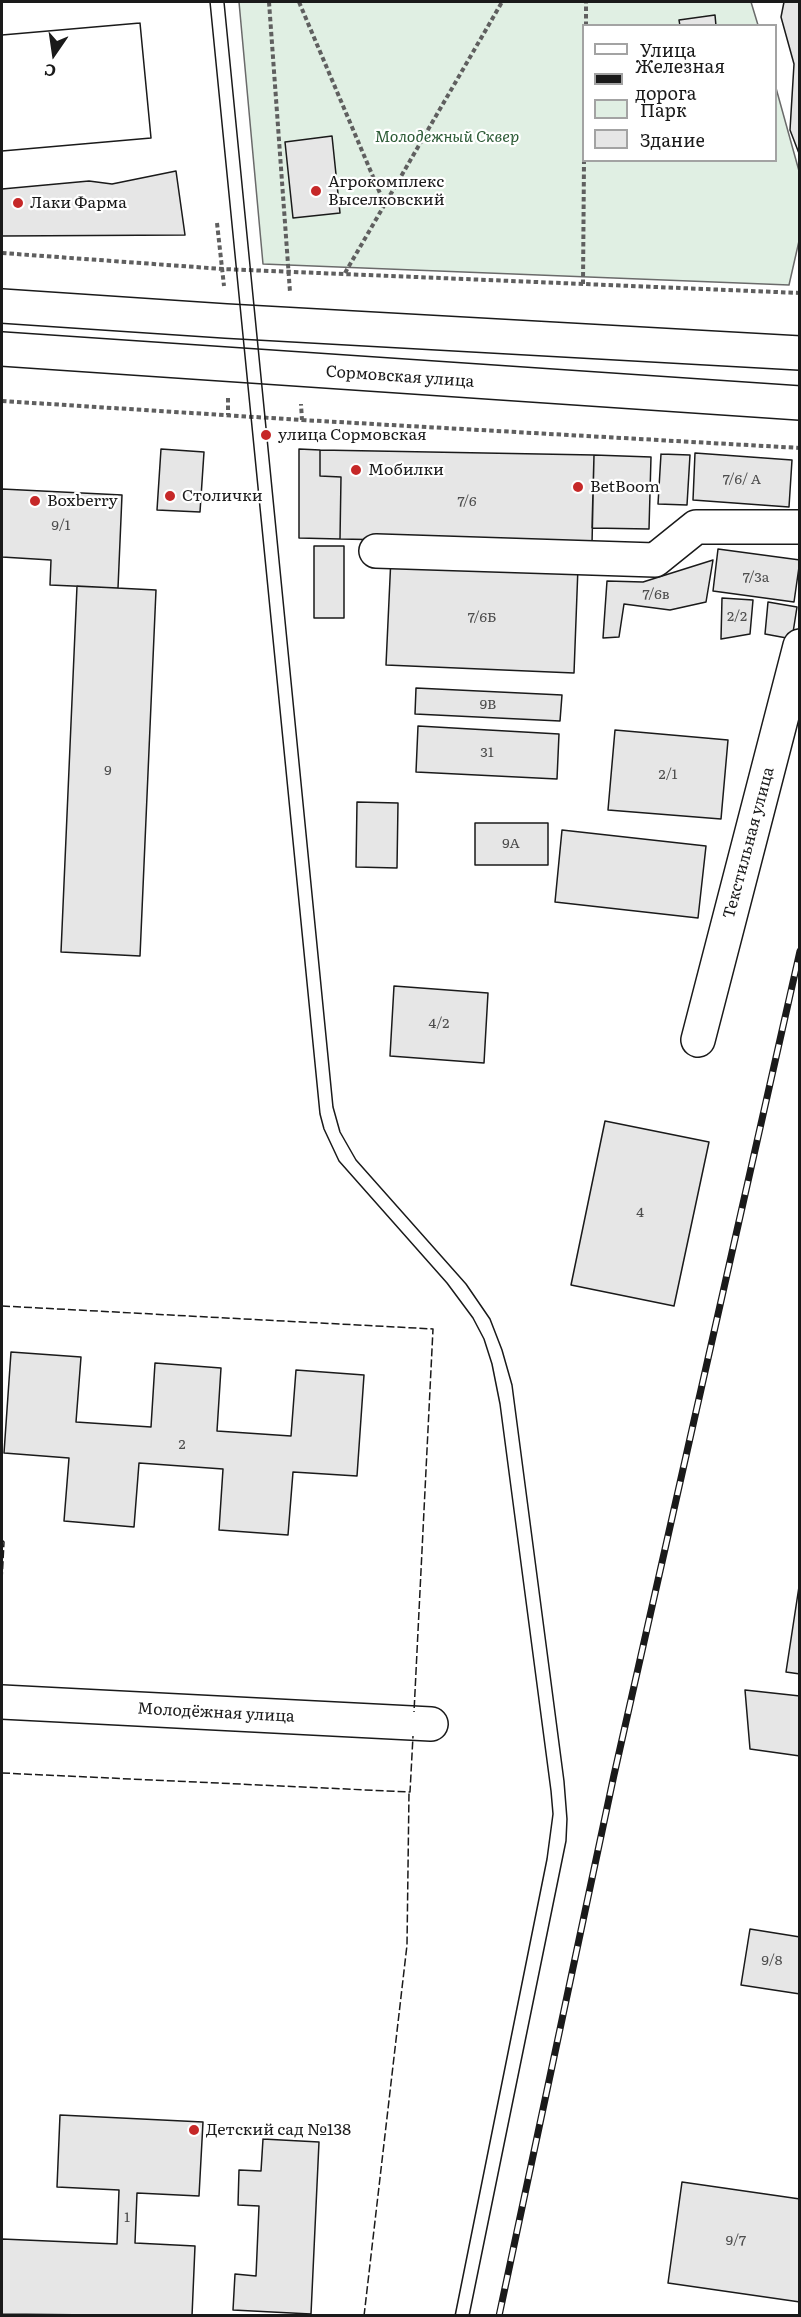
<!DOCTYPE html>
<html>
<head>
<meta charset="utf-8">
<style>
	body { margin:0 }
	#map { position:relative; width:801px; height:2317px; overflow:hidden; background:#fff; font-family:Literata,serif }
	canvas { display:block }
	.frame { position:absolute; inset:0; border:3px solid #1a1a1a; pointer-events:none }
	.legend { position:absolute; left:582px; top:24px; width:195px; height:138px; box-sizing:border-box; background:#fff; border:2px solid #a3a3a3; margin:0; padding:8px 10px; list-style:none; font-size:18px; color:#1a1a1a }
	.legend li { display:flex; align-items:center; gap:12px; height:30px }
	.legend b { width:30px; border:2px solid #a3a3a3 }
	.north { position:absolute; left:24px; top:24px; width:60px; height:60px; -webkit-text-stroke:4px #fff; paint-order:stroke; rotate:193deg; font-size:16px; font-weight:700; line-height:24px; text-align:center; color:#1a1a1a }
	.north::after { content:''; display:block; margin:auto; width:21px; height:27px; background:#1a1a1a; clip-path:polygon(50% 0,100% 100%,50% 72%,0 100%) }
</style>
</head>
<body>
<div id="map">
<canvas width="801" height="2317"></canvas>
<div class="frame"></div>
<ul class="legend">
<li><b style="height:8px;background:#fff"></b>Улица</li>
<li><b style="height:8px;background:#1a1a1a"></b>Железная дорога</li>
<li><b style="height:16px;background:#e0efe3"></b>Парк</li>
<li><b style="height:16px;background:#e6e6e6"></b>Здание</li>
</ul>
<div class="north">С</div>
</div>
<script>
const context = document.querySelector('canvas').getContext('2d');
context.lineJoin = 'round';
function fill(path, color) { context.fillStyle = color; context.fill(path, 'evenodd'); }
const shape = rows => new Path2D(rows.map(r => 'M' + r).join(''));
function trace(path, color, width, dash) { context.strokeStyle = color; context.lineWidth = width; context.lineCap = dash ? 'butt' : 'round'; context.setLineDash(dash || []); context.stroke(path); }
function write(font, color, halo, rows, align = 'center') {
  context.font = font + ' Literata,serif'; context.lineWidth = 4.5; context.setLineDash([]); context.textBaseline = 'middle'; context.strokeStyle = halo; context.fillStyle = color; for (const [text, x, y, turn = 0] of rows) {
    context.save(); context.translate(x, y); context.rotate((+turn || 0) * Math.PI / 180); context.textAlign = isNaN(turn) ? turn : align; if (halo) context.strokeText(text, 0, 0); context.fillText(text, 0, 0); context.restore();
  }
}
const green = shape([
	[239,2,751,2,758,25,584,26,584,160,776,160,776,88,799,171,799,241,789,285,263,264,239,2]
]);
fill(green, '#e0efe3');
trace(green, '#6a6a6a', 1.5);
const building = shape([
	[784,2,800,2,800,156,790,130,794,64,781,17,784,2],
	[715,15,716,26,680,26,679,20,715,15],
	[140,23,151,138,2,151,2,35,140,23],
	[140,23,151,138,2,151,2,35,140,23],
	[332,136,340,213,293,218,285,142,332,136],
	[176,171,185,235,2,236,2,189,89,181,112,184,176,171],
	[161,449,204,452,200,512,157,510,161,449],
	[299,449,320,450,320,476,341,477,340,539,299,538,299,449],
	[320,450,594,455,592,544,340,539,341,477,320,476,320,450],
	[695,453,792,460,789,507,693,500,695,453],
	[661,454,690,455,687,505,658,504,661,454],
	[594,455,651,457,649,529,592,528,594,455],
	[2,489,122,495,118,588,50,585,51,560,2,557,2,489],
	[314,546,344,546,344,618,314,618,314,546],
	[718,549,800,560,794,602,713,591,718,549],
	[391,557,578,567,574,673,386,665,391,557],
	[713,560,706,602,670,610,624,604,619,637,603,638,607,581,643,582,713,560],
	[77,586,156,590,140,956,61,952,77,586],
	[722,598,753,600,750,634,721,639,722,598],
	[768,602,797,607,792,639,765,634,768,602],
	[416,688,562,695,560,721,415,714,416,688],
	[418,726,559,734,557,779,416,772,418,726],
	[615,730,728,740,721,819,608,810,615,730],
	[357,802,398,803,397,868,356,867,357,802],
	[475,823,548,823,548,865,475,865,475,823],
	[562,830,706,846,698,918,555,902,562,830],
	[394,986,488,993,484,1063,390,1056,394,986],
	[605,1121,709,1142,674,1306,571,1285,605,1121],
	[11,1352,81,1357,76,1422,151,1427,155,1363,221,1368,217,1431,291,1436,296,1370,364,1375,357,1476,293,1472,288,1535,219,1530,223,1469,139,1463,134,1527,64,1521,69,1458,4,1453,11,1352],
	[800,1580,800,1674,786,1672,800,1580],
	[745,1690,800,1696,800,1756,750,1749,745,1690],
	[750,1929,800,1937,800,1994,741,1985,750,1929],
	[60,2115,203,2122,199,2196,137,2193,135,2243,195,2246,192,2316,2,2314,2,2239,117,2244,119,2190,57,2187,60,2115],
	[263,2139,319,2142,311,2314,233,2310,235,2274,256,2276,259,2206,238,2205,239,2170,261,2171,263,2139],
	[682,2182,800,2199,800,2302,668,2283,682,2182]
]);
fill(building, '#e6e6e6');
trace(building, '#1a1a1a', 1.5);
const minor = shape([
	[376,551,655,560,696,527,800,527],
	[698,1040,800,646],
	[2,1702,431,1724]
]);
const major = shape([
	[2,306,226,321,800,353],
	[2,349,800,403]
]);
trace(minor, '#1a1a1a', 36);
trace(major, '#1a1a1a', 36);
trace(shape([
	[269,2,290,292],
	[299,2,385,205],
	[586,26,586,2],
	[217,223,224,286],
	[2,253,223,269,800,293],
	[345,273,502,2],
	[583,284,584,160],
	[228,398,228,415],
	[2,401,302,420,301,404],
	[302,420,800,448]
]), '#5f5f5f', 4, [4.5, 3]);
trace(minor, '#fff', 33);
trace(major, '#fff', 33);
trace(shape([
	[210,2,320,1114,324,1129,339,1161,447,1283,473,1318,484,1339,492,1364,500,1404,551,1791,553,1814,547,1859,455,2316],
	[224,2,333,1107,340,1132,356,1160,466,1284,490,1319,502,1350,512,1385,564,1781,567,1819,566,1841,469,2316]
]), '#1a1a1a', 1.5);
const rail = shape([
	[499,2316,614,1775,800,951]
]);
trace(rail, '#1a1a1a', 7);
trace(rail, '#fff', 4.5, [14]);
trace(shape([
	[2,1306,433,1329,414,1712],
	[2,1540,4,1542,2,1580],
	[2,1773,410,1792,413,1736],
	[364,2316,407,1945,409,1792]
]), '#1a1a1a', 1.5, [8, 3]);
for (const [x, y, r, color] of [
	[316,191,6,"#c62828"],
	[18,203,6,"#c62828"],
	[266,435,6,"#c62828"],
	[356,470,6,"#c62828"],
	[578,487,6,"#c62828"],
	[170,496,6,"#c62828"],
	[35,501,6,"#c62828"],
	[194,2130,6,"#c62828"]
]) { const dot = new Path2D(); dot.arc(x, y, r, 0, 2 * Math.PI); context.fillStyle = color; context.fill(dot); trace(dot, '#fff', 2); }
write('14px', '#4d4d4d', null, [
	["7/6/ А",742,480],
	["7/6",467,502],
	["9/1",61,526],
	["7/3а",756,578],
	["7/6в",656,595],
	["2/2",737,617],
	["7/6Б",482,618],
	["9В",488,705],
	["31",487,753],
	["9",108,771],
	["2/1",668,775],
	["9А",511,844],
	["4/2",439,1024],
	["4",640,1213],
	["2",182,1445],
	["9/8",772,1961],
	["1",127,2218],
	["9/7",736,2241]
]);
write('italic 16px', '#2b5a34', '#fff', [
	["Молодежный Сквер",447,137]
]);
write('16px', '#1a1a1a', '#fff', [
	["Агрокомплекс",328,182],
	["Выселковский",328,200],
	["Лаки Фарма",30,203],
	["улица Сормовская",278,435],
	["Мобилки",368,470],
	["BetBoom",590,487],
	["Столички",182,496],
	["Boxberry",47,501],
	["Детский сад №138",206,2130]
], 'left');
write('16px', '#1a1a1a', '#fff', [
	["Сормовская улица",400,377,4],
	["Текстильная улица",749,843,-75],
	["Молодёжная улица",216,1713,3]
]);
</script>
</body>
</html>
